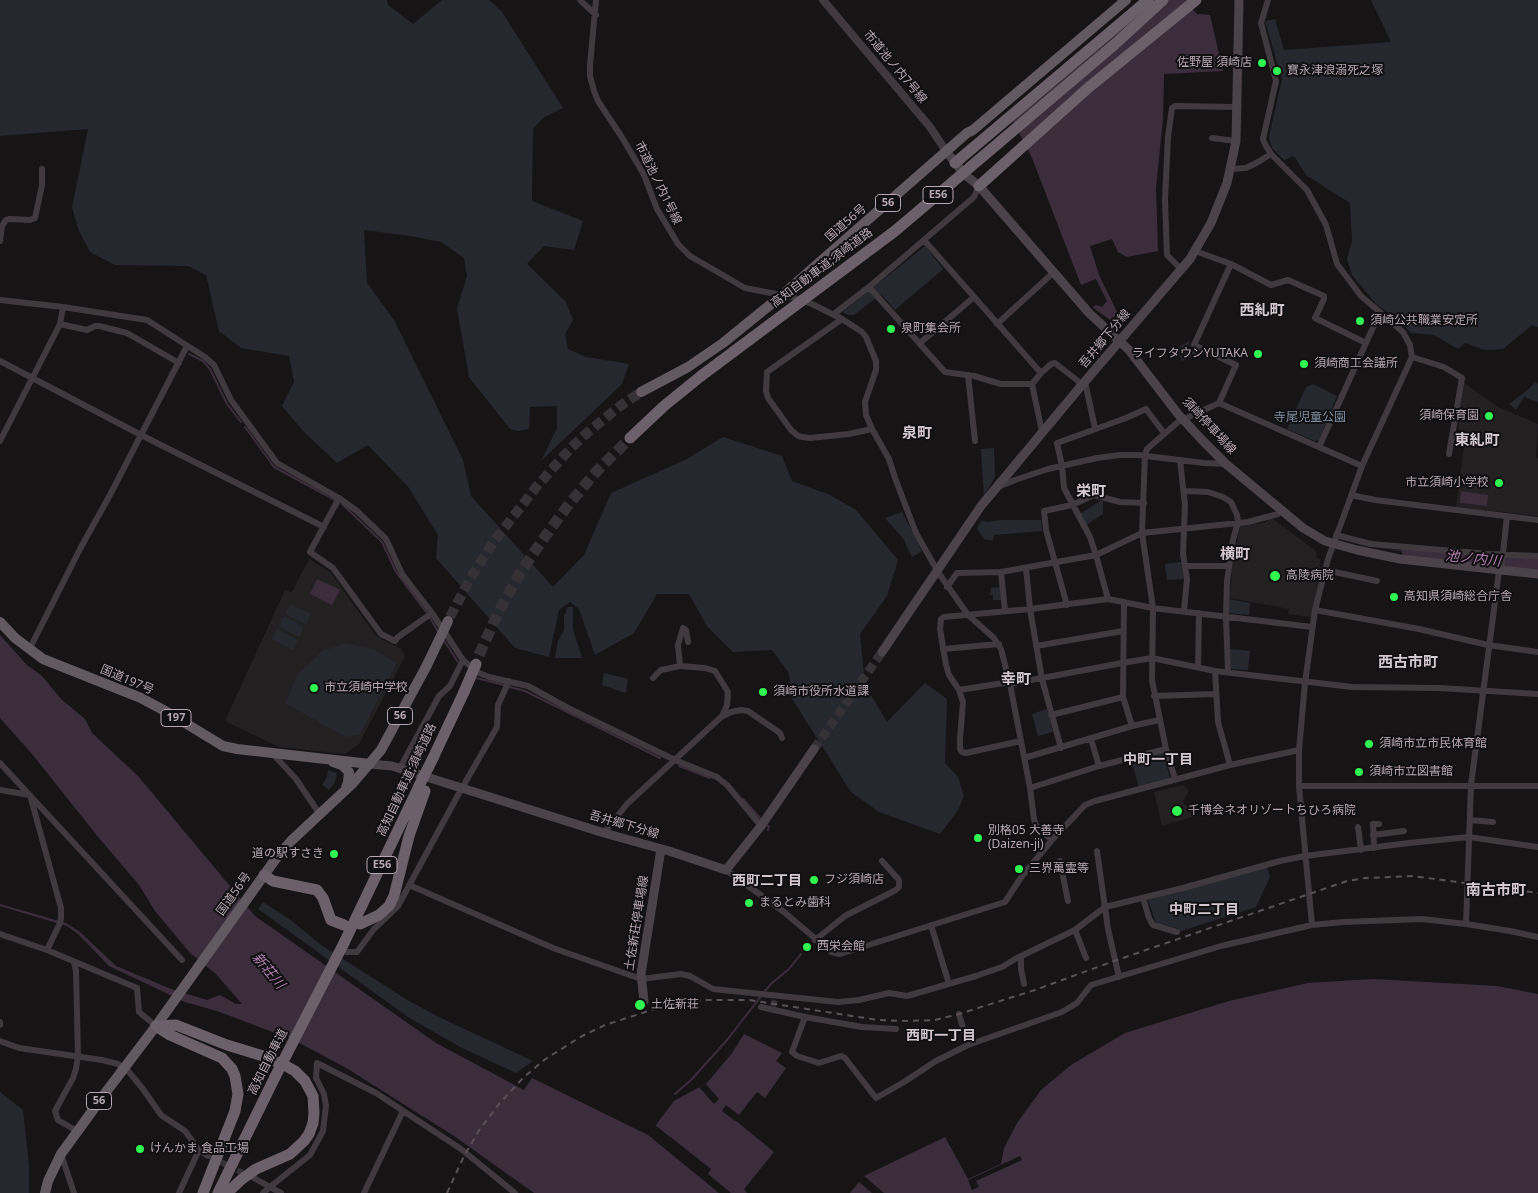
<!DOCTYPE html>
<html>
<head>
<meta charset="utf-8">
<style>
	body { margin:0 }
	canvas { display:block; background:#161415 }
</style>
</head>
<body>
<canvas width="1538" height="1193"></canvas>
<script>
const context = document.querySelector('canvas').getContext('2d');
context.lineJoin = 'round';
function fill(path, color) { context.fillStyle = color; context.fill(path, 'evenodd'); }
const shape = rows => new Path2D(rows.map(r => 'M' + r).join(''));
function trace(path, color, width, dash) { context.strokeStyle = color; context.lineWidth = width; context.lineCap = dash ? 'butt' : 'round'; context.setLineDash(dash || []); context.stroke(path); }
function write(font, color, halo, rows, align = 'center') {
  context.font = font + ' "Noto Sans","Noto Sans JP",sans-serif'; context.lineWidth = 4; context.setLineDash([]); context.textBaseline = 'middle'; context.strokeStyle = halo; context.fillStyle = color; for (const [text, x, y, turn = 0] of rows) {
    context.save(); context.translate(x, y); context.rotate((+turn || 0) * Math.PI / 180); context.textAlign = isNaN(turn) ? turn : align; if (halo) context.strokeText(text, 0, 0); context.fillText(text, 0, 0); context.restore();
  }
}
fill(shape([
	[1463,382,1498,407,1538,424,1536,458,1538,458,1538,516,1456,507,1466,432,1458,430],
	[1272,518,1317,552,1316,557,1321,560,1319,566,1322,567,1311,617,1288,614,1289,609,1230,598,1232,567,1240,526,1264,523],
	[309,559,331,573,376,636,401,649,405,656,359,744,345,754,279,747,225,721,285,590,292,592],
	[1183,785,1189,791,1183,801,1185,805,1193,804,1196,816,1162,826,1154,792]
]), '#232022');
fill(shape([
	[0,0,387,0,388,5,413,24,442,0,489,0,502,12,563,108,544,117,533,129,532,201,583,221,574,250,544,246,527,264,566,302,573,320,565,334,568,349,586,357,629,364,622,384,541,461,557,428,557,406,530,407,529,429,519,431,510,429,469,377,457,309,467,276,464,258,441,242,411,236,364,230,367,283,394,320,463,460,471,496,553,587,584,555,611,493,685,460,723,437,782,456,792,481,830,495,856,510,898,560,887,596,860,634,865,685,887,722,925,683,947,699,945,763,958,777,964,796,958,810,940,834,879,812,851,792,791,697,789,673,772,650,733,652,707,626,689,594,657,594,634,633,595,655,579,609,570,602,559,610,549,657,515,648,436,558,438,535,409,488,368,445,337,463,303,431,282,406,294,382,289,356,241,348,219,331,206,275,188,266,115,265,90,252,79,231,72,207,88,129,0,136],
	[1371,0,1538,0,1538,327,1532,325,1503,349,1485,350,1465,343,1458,349,1434,335,1411,333,1402,323,1376,304,1352,275,1347,259,1352,241,1350,203,1306,175,1294,156,1284,160,1272,148,1269,137,1282,79,1265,21,1275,19,1284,50,1391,42],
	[925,246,943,269,895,310,881,294,854,315,848,315,843,312],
	[1190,341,1188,347,1202,352,1182,361,1176,348],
	[1535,382,1538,384,1538,402,1524,397,1516,410,1509,404,1529,389],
	[1313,384,1337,396,1319,440,1315,441,1287,429,1306,387],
	[994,448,995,477,984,496,981,449],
	[1100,501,1103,501,1103,514,1086,525,1080,514],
	[902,512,922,551,912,557,903,538,885,518],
	[982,520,986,522,1000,520,1041,520,1042,531,994,535,993,541,984,539,977,528],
	[1389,549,1499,557,1500,558,1498,566,1418,555],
	[1510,558,1538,560,1538,572,1507,568,1508,560],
	[1181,562,1184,579,1167,580,1165,564],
	[1000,587,1001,600,993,600,993,595,990,595,991,588],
	[1229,599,1250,603,1249,615,1229,613],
	[290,604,311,614,306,624,285,614],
	[568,607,573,607,573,629,582,658,555,658,558,641,564,630,564,616],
	[284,616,304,627,299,637,279,626],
	[277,629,298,640,293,650,272,639],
	[345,643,373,649,397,663,360,734,346,737,285,703,298,674,323,651],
	[1230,649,1250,651,1248,670,1231,669],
	[604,673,628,679,626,693,602,685],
	[1047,709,1053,732,1038,736,1032,714],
	[1163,752,1170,778,1139,787,1133,766,1127,767,1126,762],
	[328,770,337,773,335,782,329,790,322,785,327,777],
	[1267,867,1270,877,1256,907,1178,932,1178,928,1156,923,1148,900],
	[263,902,292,921,321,945,409,1001,443,1019,533,1061,516,1073,462,1048,408,1017,258,909],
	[0,1092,23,1110,29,1166,29,1193,0,1193]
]), '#25282e');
fill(shape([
	[1139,0,1195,0,1193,10,1197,14,1210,15,1223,71,1164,74,1163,119,1156,188,1158,251,1127,257,1118,252,1112,239,1090,246,1099,275,1118,314,1110,320,1092,307,1096,305,1102,307,1107,301,1096,279,1081,285,1032,158,1012,119],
	[1461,491,1488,495,1487,506,1460,503],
	[317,579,340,590,332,605,310,594],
	[0,635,27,665,42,676,61,699,85,719,92,733,138,776,255,916,436,1043,524,1090,532,1078,648,1135,674,1101,707,1083,732,1053,744,1034,782,1053,776,1061,786,1068,765,1098,757,1092,735,1120,774,1152,744,1189,747,1193,534,1193,454,1136,348,1069,294,1040,217,1011,185,1002,109,966,78,934,67,926,0,906,0,904,66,923,80,932,116,966,171,989,207,1000,220,995,236,1004,242,1004,216,974,190,953,155,911,139,885,99,838,32,754,0,718],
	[1373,979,1497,986,1538,994,1538,1193,850,1193,864,1176,945,1137,968,1179,1001,1164,1004,1148,1017,1123,1041,1090,1071,1065,1125,1033,1229,1001,1308,983]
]), '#3c2d3c');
fill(shape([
	[706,1084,719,1099,714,1104,699,1087],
	[726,1105,739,1115,735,1121,722,1111],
	[655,1125,711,1169,708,1174,731,1193,719,1193,648,1135],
	[1020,1156,1022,1160,976,1181,979,1187,972,1190,968,1180],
	[864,1176,884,1193,872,1193,859,1182]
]), '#161415');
trace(shape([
	[189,354,203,361,210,369,227,404,241,422],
	[245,427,274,467,335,500],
	[342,504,382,542,396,572,426,612],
	[430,618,439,633],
	[443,639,458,662],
	[476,678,504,685],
	[510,687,525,691,660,758],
	[679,766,710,778],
	[743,799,760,818],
	[767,825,769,827,768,830],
	[765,991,772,983,789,969,801,954],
	[675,1094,692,1079,727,1040,762,995]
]), '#3c2d3c', 2);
trace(shape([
	[1408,552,1538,565]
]), '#3c2d3c', 12);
trace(shape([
	[773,1006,775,999],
	[213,1158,249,1176]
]), '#363135', 6, [6, 3]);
trace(shape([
	[814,749,882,652]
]), '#363135', 9, [9, 4.5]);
trace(shape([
	[450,617,471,577,492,544,537,486,571,448,587,433,620,406,641,392]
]), '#363135', 10, [10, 5]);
trace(shape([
	[479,655,498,613,520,573,544,538,569,504,596,472,630,438]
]), '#363135', 11, [11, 5.5]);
trace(shape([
	[580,0,596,15],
	[596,0,590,65,590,76,594,91,598,101,623,139,644,175,657,209,678,244,690,256,745,288,792,297,812,304,842,319,862,332,866,337,876,361,876,370,865,402,866,415,872,429,889,459,895,478,916,533,938,572,968,615,994,638,1001,649,1010,684,1030,788,1034,819,1037,828,1052,840],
	[1212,138,1236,141],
	[1231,169,1246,168,1258,162,1271,154],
	[924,240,1041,373],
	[0,241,2,226,6,220,9,219,30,220,35,218,42,185,42,169],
	[1195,251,1231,264,1271,285,1288,280,1324,296,1324,299,1315,318,1366,343],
	[1181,269,1167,255,1165,200,1168,137,1172,108,1175,106,1236,107],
	[869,287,945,372,974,376,1001,384,1032,384,1041,373,1051,364,1055,363,1078,381,1081,386],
	[0,300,63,307,147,320,205,357,214,365,231,400,277,463,339,498,357,511,386,539,402,574,432,613,463,660,477,672,489,677,528,686,568,708,675,760,717,777,727,785,761,826],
	[834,314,869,287,974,197,979,186],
	[842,319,767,372,766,391,768,398,791,430,798,436,803,437,810,438,849,434,872,429],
	[60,324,87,330,95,326,99,326,127,333,179,363],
	[997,324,1054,272],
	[920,343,974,297],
	[1412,357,1444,367,1462,378,1449,454],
	[0,361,141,435,324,527],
	[968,375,975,441],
	[1085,382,1095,428],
	[1032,384,1042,432],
	[1219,403,1362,466],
	[0,441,60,324,63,307],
	[1319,447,1380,312],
	[1180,460,1185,505,1183,554,1187,579,1184,611],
	[998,487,1015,480,1048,469,1097,458,1120,455,1138,455,1204,463,1226,464],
	[1185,491,1208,492,1223,497,1231,502,1237,515,1238,522,1233,540,1227,581,1226,617,1228,672],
	[1351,495,1375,500,1538,520],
	[339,498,310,552,333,568,381,634,395,641,398,637,432,613],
	[1336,535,1371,544,1489,554,1538,556],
	[1185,566,1228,566],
	[1026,568,1030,609,1042,679,1061,748],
	[1325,570,1377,581],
	[1501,571,1507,516],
	[1001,572,1005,611],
	[947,587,957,573,1001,572,1096,555,1142,533,1248,522,1278,514,1281,511],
	[1108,599,1096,555,1090,537,1064,488,1062,466,1057,443,1126,418,1146,409,1164,433],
	[1124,603,1123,697,1132,726],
	[1067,605,1046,530,1044,511,1072,505,1094,495,1120,502,1144,503],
	[1315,610,1419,629,1488,645,1538,652],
	[1036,646,1123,631],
	[943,649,999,644],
	[29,650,80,549,111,493,187,346],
	[680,666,678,645,683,628,686,630,688,642],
	[1198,667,1199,613],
	[1215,671,1218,722,1230,765],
	[653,678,661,670,680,666,705,668,715,671,728,692,727,705,722,716],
	[1010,682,959,690,949,675,946,665,940,629,941,619,944,617,1030,609,1108,599,1153,608,1312,627],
	[1010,684,1122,663,1152,658,1215,671,1352,687,1439,688,1538,694],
	[959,690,963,702,960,739,960,749,962,752,966,753,1021,741],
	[1154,696,1215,694],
	[1051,715,1123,697],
	[1091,739,1099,766,1166,749],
	[1299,750,1299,786,1312,925],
	[273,754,296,779,319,813],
	[1024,758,1132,726,1159,720],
	[0,763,182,960],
	[400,768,439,696,450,686,463,660],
	[1175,779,1166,749,1152,680,1153,608,1142,533,1145,455,1147,449,1178,422,1219,403,1236,365,1194,345,1231,264],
	[1299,786,1538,786],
	[1030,788,1099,766],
	[0,790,30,795,61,908,61,919,59,925,47,950],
	[1470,820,1493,822],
	[1358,827,1361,850],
	[604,833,627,804,721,717,731,712,741,710,748,711,780,733,782,738],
	[1373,835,1404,831],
	[1374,848,1373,824,1379,824],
	[1097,851,1108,929,1119,977],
	[1060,861,1068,901],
	[726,870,784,912,831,952,840,954,1005,902,1022,876,1052,840,1085,805,1095,801,1230,765,1299,750,1305,683,1315,610,1328,559,1362,466,1412,357,1410,345,1403,332,1361,296,1337,264,1326,225,1307,190,1271,154,1265,144,1263,139,1276,81,1261,23,1268,0],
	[409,885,553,948,641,979,681,974,690,976,713,989,838,1002,859,1000,889,993,907,996,976,976,1002,967,1015,959,1075,930,1105,907,1183,888,1280,861,1305,856,1409,843,1469,837,1538,847],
	[1143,898,1149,918,1153,925,1177,932],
	[1466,924,1471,785,1499,571],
	[931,925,949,984],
	[1075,930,1086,958],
	[0,934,47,950,137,988,139,1012,156,1026],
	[815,940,845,916,896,890,899,887,899,880,882,861],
	[347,952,357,952,374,929,398,906,458,795,497,727,498,705,509,681],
	[1021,956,1021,969,1024,984],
	[74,962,76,971,78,1056,76,1069,73,1078,55,1111,58,1120,77,1131],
	[761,1007,805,1017,862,1027,896,1029],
	[959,1014,968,1045],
	[805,1017,792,1052,797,1056,819,1063,841,1056,845,1058,876,1098,904,1082,936,1061,968,1045,1062,1012,1077,1003,1091,985,1221,946,1312,925,1343,922,1422,919,1466,924,1510,931,1538,937],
	[0,1022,0,1025],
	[0,1041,19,1048,102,1060,118,1064,129,1072,143,1089,161,1115,185,1131,199,1150],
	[61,1154,74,1193],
	[252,1177,270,1187,263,1193],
	[179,1193,199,1150,208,1156],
	[281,1193,270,1187,310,1155,323,1131,326,1106,324,1094,316,1078,317,1063,376,1093,461,1149,515,1193],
	[364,1193,403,1111]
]), '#403a3e', 6);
trace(shape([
	[823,0,930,127,946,151]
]), '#403a3e', 8);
trace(shape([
	[946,151,964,174,979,186,1089,313,1129,350,1178,414,1202,440,1226,464,1303,528,1325,541,1357,550,1400,559,1538,574],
	[882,652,981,506,1081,386,1190,259,1211,223,1227,183,1236,141,1239,0],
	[370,764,392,766,604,833,669,851,726,870,761,826,814,749],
	[644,1001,641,974,661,849]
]), '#4b4349', 9);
trace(shape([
	[641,392,688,367,723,343,781,296,967,133,973,130,1126,0],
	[0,622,15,638,43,659,141,698,167,712,223,746,237,749,370,764],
	[333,762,342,765,349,772,348,782,346,788],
	[45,1193,48,1181,61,1154,106,1092,156,1026,277,857,291,841,353,783,381,750,427,665]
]), '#635961', 10);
trace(shape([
	[955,163,1148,0],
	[979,186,1088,88,1196,0],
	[630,438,664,406,701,376],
	[433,758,464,692],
	[264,875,273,881,317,890,323,898,331,920,344,925],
	[360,924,379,915,389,906,394,896,409,836,425,791],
	[344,943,419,786],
	[156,1026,176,1025,227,1045,263,1056,286,1066,295,1071,305,1081,313,1096,314,1113,313,1123,309,1134,304,1141,290,1154,256,1169,242,1179,227,1193],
	[156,1026,170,1035,222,1058,232,1069,235,1076,238,1094,235,1111,203,1193],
	[218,1193,275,1077]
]), '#6c616a', 11);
trace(shape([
	[447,1193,464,1156,478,1132,499,1104,523,1078,544,1060,582,1036,605,1025,664,1006,702,1000,749,1000,878,1020,908,1021,935,1020,959,1014,1035,990,1114,961,1347,881,1365,878,1413,876,1538,893]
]), '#5a5158', 2, [6, 5]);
trace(shape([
	[427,665,448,621]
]), '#635961', 10);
trace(shape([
	[701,376,895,231,1114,45,1163,0],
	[464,692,476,664],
	[419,786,433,758],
	[275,1077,344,943]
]), '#6c616a', 11);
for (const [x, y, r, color] of [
	[1262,63,5,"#2ff452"],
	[1277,71,5,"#2ff452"],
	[1360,321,5,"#2ff452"],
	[891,329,5,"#2ff452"],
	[1258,354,5,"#2ff452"],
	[1304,364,5,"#2ff452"],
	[1489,416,5,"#2ff452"],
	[1499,483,5,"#2ff452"],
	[1275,576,6,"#2ff452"],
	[1394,597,5,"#2ff452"],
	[314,688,5,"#2ff452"],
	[763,692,5,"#2ff452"],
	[1369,744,5,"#2ff452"],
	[1359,772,5,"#2ff452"],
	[1177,811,6,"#2ff452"],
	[978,838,5,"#2ff452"],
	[334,854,5,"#2ff452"],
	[1019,869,5,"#2ff452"],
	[814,880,5,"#2ff452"],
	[749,903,5,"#2ff452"],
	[807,947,5,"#2ff452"],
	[640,1005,6,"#2ff452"],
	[140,1149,5,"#2ff452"]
]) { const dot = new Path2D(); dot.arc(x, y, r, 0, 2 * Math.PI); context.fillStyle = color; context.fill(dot); trace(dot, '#111010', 2); }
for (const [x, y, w] of [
	[938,195,30],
	[888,203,25],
	[400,716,25],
	[176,718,30],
	[382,865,30],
	[99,1101,25]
]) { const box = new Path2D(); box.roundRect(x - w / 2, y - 8.5, w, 17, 4); context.fillStyle = '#111010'; context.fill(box); trace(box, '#b7a6b3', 1); }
write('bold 11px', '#b7a6b3', null, [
	["E56",938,195],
	["56",888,203],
	["56",400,716],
	["197",176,718],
	["E56",382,865],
	["56",99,1101]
]);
write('12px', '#b7a6b3', '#111010', [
	["佐野屋 須崎店",1252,63,"right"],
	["寶永津浪溺死之塚",1287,71],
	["須崎公共職業安定所",1370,321],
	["泉町集会所",901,329],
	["ライフタウンYUTAKA",1248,354,"right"],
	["須崎商工会議所",1314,364],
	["須崎保育園",1479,416,"right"],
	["市立須崎小学校",1489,483,"right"],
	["高陵病院",1286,576],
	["高知県須崎総合庁舎",1404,597],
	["市立須崎中学校",324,688],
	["須崎市役所水道課",773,692],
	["須崎市立市民体育館",1379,744],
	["須崎市立図書館",1369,772],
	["千博会ネオリゾートちひろ病院",1188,811],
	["別格05 大善寺",988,831],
	["(Daizen-ji)",988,845],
	["道の駅すさき",324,854,"right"],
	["三界萬霊等",1029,869],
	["フジ須崎店",824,880],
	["まるとみ歯科",759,903],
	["西栄会館",817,947],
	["土佐新荘",651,1005],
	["けんかま 食品工場",150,1149]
], 'left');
write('12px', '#b7a6b3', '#111010', [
	["市道池ノ内7号線",895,67,50],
	["市道池ノ内1号線",658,183,64],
	["国道56号",846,223,-41],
	["高知自動車道;須崎道路",822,268,-37],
	["吾井郷下分線",1105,339,-50],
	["須崎停車場線",1209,426,47],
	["国道197号",127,680,23],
	["高知自動車道;須崎道路",407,780,-65],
	["吾井郷下分線",624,825,16],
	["国道56号",234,894,-54],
	["土佐新荘停車場線",637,923,-81],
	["高知自動車道",268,1062,-63]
]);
write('12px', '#7d8da2', '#111010', [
	["寺尾児童公園",1310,418]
]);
write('italic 14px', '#b17cb2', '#111010', [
	["池ノ内川",1473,559,6],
	["新荘川",268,971,50]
]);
write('bold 14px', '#d3c7d0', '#111010', [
	["中町一丁目",1158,760],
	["西町二丁目",767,881],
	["中町二丁目",1204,910],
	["西町一丁目",941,1036]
]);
write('bold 15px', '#d3c7d0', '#111010', [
	["西糺町",1262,311],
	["泉町",917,434],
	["東糺町",1477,441],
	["栄町",1091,492],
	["横町",1235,555],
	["西古市町",1408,663],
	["幸町",1016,680],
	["南古市町",1496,891]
]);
</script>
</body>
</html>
